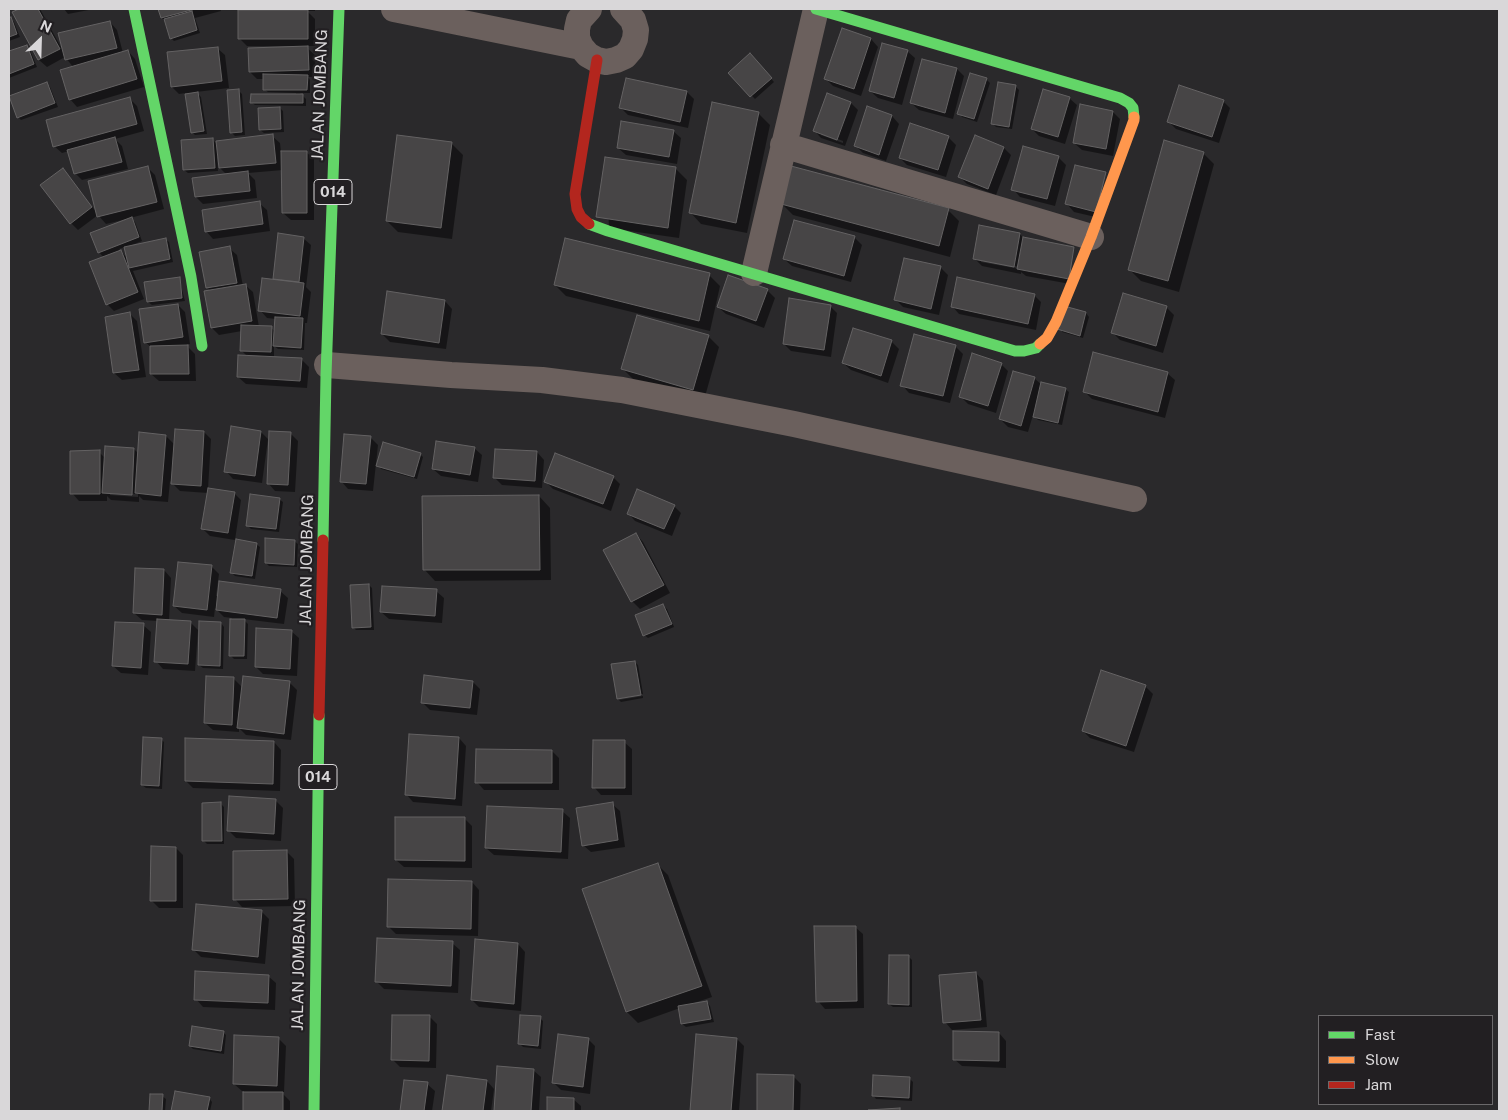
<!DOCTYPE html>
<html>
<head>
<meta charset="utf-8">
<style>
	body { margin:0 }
	#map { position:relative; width:1508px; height:1120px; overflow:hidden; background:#2a292b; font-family:"Public Sans",sans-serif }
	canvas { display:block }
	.frame { position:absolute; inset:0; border:10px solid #d9d7d9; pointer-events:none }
	.legend { position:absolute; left:1318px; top:1015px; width:175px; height:90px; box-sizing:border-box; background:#221f22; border:1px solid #6b696b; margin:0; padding:6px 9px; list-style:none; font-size:15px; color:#d9d7d9 }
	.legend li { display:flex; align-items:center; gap:10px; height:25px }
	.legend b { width:25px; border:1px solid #6b696b }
	.north { position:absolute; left:15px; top:15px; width:50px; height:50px; -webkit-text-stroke:4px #221f22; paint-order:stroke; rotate:24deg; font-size:14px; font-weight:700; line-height:20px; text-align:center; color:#d9d7d9 }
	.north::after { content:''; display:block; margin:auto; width:18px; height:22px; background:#d9d7d9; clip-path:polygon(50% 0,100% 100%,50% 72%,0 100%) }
</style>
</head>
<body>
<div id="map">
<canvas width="1508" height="1120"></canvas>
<div class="frame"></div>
<ul class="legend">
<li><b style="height:6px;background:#63d668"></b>Fast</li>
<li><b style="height:6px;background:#ff974d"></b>Slow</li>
<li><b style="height:6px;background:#b3261e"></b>Jam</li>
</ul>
<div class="north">N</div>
</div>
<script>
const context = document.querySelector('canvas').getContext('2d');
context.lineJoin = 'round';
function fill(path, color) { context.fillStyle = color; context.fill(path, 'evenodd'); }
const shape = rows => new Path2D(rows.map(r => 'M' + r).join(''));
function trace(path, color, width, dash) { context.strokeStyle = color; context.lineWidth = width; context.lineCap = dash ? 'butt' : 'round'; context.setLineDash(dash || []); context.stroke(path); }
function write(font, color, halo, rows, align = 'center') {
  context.font = font + ' "Public Sans",sans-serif'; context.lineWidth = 4.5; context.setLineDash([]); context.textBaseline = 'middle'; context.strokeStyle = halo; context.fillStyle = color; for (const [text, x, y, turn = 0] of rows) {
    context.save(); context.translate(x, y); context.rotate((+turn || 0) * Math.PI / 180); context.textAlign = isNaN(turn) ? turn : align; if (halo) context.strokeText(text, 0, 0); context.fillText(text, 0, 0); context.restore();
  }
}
fill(shape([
	[21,9,40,9,62,49,110,22,117,30,123,53,128,51,135,59,144,87,77,107,70,99,74,68,65,57,47,67,39,60,14,13],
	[64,9,94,9,68,14],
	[159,9,220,9,221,11,195,18,200,33,174,41,171,38,166,22,162,18],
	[246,9,315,9,315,11,307,11,315,19,315,46,305,46,315,55,316,77,308,77,310,80,310,93,300,93,306,99,306,106,255,105,251,102,296,95,296,93,268,92,264,89,264,79,257,79,250,72,299,48,299,46,247,46,239,38,248,11],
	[11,18,14,22,20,37,9,41,9,19],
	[842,30,871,39,878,47,861,96,833,86,826,79],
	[27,46,30,50,37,67,9,78,9,53],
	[217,48,225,55,229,88,196,92,201,97,207,134,195,135,192,132,186,93,179,94,172,87],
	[907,51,915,58,902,105,878,98,870,91],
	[750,55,774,82,755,99,730,73],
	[923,60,957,69,964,76,953,119,919,110,911,103],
	[986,79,990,83,977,122,962,117,959,113],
	[46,83,50,87,58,107,21,120,18,117],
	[1015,86,1019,90,1012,129,996,127,992,123],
	[239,91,242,94,245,135,235,136,232,133],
	[687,92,694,99,688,128,628,115,621,108],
	[1069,98,1077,105,1065,144,1039,136,1032,129],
	[130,99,137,106,144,131,115,139,122,146,128,169,82,180,75,173,69,151,62,153,54,146],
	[1223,101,1230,108,1219,143,1176,129,1169,122],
	[851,103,858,110,845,146,821,138,814,130],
	[821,133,843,141,843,143,821,135],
	[280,108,283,111,284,132,264,133,260,130],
	[1113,112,1120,119,1113,156,1082,150,1074,143],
	[758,113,770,125,747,233,701,224,690,212],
	[892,116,899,124,886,161,863,153,856,146],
	[673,131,681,138,677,164,626,155,618,148],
	[272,136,280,143,281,152,306,152,314,159,314,220,291,220,283,213,283,170,248,173,255,180,257,198,203,204,196,197,227,175,220,168,219,157,217,157,218,171,188,173,184,170,212,139,218,145],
	[948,137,956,145,946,177,907,165,900,158],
	[976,137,1004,148,1011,155,996,195,967,184,960,177],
	[451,143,463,155,452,239,398,232,387,221],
	[1203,153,1214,164,1179,292,1141,281,1130,270],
	[1058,157,1066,165,1055,206,1020,197,1013,189],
	[606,158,676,169,687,180,679,238,609,228],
	[1076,166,1104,219,1074,212,1067,204],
	[147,167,155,175,164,209,130,218,135,222,142,241,132,245,132,246,165,239,169,242,173,262,133,271,144,299,114,311,107,304,104,258,99,252,128,220,127,219,106,224,98,215,78,230,71,223,63,169,97,213],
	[125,247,128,259,119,249],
	[259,203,267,210,270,231,213,239,206,231],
	[782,204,948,210,959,221,950,257,793,215],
	[1020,234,1024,239,1076,285,1026,276,1021,272,1021,274,982,266,975,259],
	[981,259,1020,267,1020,269,981,262],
	[279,235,303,238,311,245,306,287,311,292,307,323,305,323,304,350,278,349,274,346,274,358,301,359,309,367,307,388,246,384,238,377,247,356,242,351,242,331,219,335,212,328,211,291,208,288,200,253,229,248,237,255,243,286,245,285,253,292,259,327,271,328,275,331,276,319,267,318,260,310,274,281],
	[854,237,862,245,851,282,792,266,784,259],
	[905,259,941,268,948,275,939,315,903,307,895,299],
	[709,275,720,286,710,331,566,296,555,285],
	[179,278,185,301,152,305,148,302,146,283],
	[767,290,775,298,764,328,726,314,718,307],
	[1034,295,1041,302,1036,330,959,314,952,306],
	[445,301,452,309,446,349,390,342,382,334],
	[178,305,185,312,190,344,186,345,195,354,196,381,159,381,151,374,151,347,145,342],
	[830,306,837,313,831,357,791,351,784,344],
	[1065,307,1086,313,1089,317,1083,338,1062,332],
	[1166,307,1174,315,1163,353,1120,340,1113,333],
	[130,314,137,321,146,377,122,380,114,373],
	[854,330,892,342,899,349,888,383,851,370,843,363],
	[708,336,719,347,704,400,634,380,623,369],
	[955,346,963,354,950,403,909,393,902,385],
	[1001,364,1008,371,996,413,968,404,960,396],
	[1167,373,1175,380,1165,418,1092,399,1085,392],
	[1034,378,1042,385,1065,389,1069,392,1062,425,1038,420,1033,415,1028,432,1008,427,1000,419],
	[204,432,211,439,208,489,234,493,241,500,235,540,210,536,203,529,208,493,180,491,170,481,168,502,143,500,139,496,139,502,111,500,107,496,107,501,79,501,72,493,99,452,106,459,134,449,139,454,166,436,175,445],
	[110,492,138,494,138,497,110,495],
	[261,432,268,439,262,483,233,479,226,471],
	[290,433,298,441,295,492,275,491,268,483],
	[370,437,378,445,373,491,348,489,341,481],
	[474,448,482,455,478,482,441,476,433,469],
	[537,452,544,460,542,488,502,485,495,478],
	[420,454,423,457,417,479,381,469,378,465],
	[613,477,620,484,611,511,553,489,546,482],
	[539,496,550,508,551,580,435,581,424,569],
	[279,499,283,502,279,532,251,529,247,525],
	[674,506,681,513,672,536,635,521,628,513],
	[636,534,643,542,670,593,640,609,632,601],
	[294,541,298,544,297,567,269,566,266,563],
	[256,544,260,547,255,579,235,576,232,573],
	[211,566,219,574,216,596,280,591,288,598,284,624,243,619,248,624,247,659,234,659,230,655,232,618,224,617,215,608,214,617,182,613,174,606],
	[164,570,171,578,169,621,190,622,198,630,195,671,163,669,156,661,158,621,142,620,134,613],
	[369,585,372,588,374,630,356,630,353,627],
	[436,591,444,598,442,623,389,619,381,612],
	[663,606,667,609,674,627,648,638,644,635],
	[221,623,224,627,223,669,203,668,199,665],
	[143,625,151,632,148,675,121,673,113,666],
	[291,631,299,638,297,676,263,674,256,667],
	[635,662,638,665,643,694,619,697,619,699,618,698],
	[233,678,243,688,290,683,297,690,291,740,246,735,239,728,239,732,213,730,205,723],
	[473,682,480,689,477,715,430,710,423,703],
	[1145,686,1153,694,1134,752,1090,738,1083,731],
	[643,696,643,698,621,702,619,700],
	[459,738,466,746,462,806,413,802,406,794],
	[161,739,164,742,162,789,146,788,142,785],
	[274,742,281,750,280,791,193,788,186,781],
	[624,742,632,749,632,795,601,795,594,787],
	[552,751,559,758,559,790,484,790,477,782],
	[275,800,283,808,281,841,236,838,228,830],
	[221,804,224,807,224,844,207,844,203,840],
	[612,804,620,811,625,847,591,852,583,845],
	[562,811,570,818,568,859,494,855,486,848],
	[465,819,472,826,472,868,404,867,396,860],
	[176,848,183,855,183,908,159,908,151,900],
	[286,851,294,859,295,906,242,907,235,899],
	[657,864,668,875,712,997,694,1003,707,1002,710,1006,714,1022,686,1027,682,1024,680,1008,638,1023,627,1012],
	[472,882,479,890,478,936,396,934,389,927],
	[261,911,269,919,265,964,201,957,193,949],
	[855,927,863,934,864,1008,825,1009,818,1001],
	[452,943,460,950,458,993,384,989,376,981],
	[518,944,525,952,521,1011,479,1007,472,1000],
	[908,956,912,960,912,1007,893,1007,889,1004],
	[976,973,983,981,987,1027,952,1030,945,1022],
	[268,976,276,983,275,1010,203,1007,196,999],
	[430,1017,437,1024,436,1068,400,1067,392,1059],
	[540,1018,543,1021,541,1049,523,1047,519,1043],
	[223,1032,226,1035,224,1054,193,1049,190,1046],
	[999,1033,1006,1041,1006,1068,962,1066,954,1059],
	[697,1036,737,1039,744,1046,739,1111,691,1111],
	[278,1038,286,1046,284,1092,281,1092,290,1101,290,1111,244,1111,244,1091,242,1091,234,1084],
	[588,1039,595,1046,590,1094,561,1090,553,1082],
	[498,1068,533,1070,541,1077,539,1111,495,1111],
	[759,1075,793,1076,801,1084,800,1111,758,1111],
	[448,1076,487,1081,494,1089,491,1111,444,1111],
	[909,1078,913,1082,912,1101,876,1099,873,1095],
	[405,1081,427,1084,435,1091,432,1111,401,1111],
	[176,1092,209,1098,212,1102,210,1111,173,1111],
	[151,1095,162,1096,166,1099,165,1111,151,1111],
	[548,1099,573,1099,581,1106,581,1111,548,1111],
	[899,1109,901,1111,869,1111]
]), '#0007');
const building = shape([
	[19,9,38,9,60,49,38,60,12,12,19,9],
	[158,9,195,9,161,18,158,9],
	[238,10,308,10,308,39,238,39,238,10],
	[192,11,197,30,170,39,164,19,192,11],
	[11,17,17,34,9,37,9,18,11,17],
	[110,21,117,48,65,60,58,33,110,21],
	[842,28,871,38,854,89,824,79,842,28],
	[882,43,908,50,894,98,869,91,882,43],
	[27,45,34,64,9,74,9,51,27,45],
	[308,46,309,70,249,72,248,48,308,46],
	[218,47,222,81,171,87,167,52,218,47],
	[128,50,137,79,69,100,60,70,128,50],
	[750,53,772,78,750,97,728,73,750,53],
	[922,59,957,68,945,113,910,103,922,59],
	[970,73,987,78,974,119,957,114,970,73],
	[263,74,308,75,307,90,263,90,263,74],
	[626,78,687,91,680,122,619,108,626,78],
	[47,82,55,103,17,118,9,96,47,82],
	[998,82,1016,85,1009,127,991,124,998,82],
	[1179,85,1224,100,1212,137,1167,122,1179,85],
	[239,89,242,132,230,133,227,90,239,89],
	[1043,89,1070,97,1058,137,1031,129,1043,89],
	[198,92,204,131,191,133,185,94,198,92],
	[827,93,851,102,837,140,813,131,827,93],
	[251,94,303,94,303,103,250,103,251,94],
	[130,97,137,124,53,147,46,120,130,97],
	[712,102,759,112,736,223,689,213,712,102],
	[1080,104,1113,111,1106,149,1073,143,1080,104],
	[867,106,892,115,879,155,854,146,867,106],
	[280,107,281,129,259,130,258,108,280,107],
	[621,121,674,130,669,157,617,148,621,121],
	[910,123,949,136,938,170,899,158,910,123],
	[273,134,276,163,219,168,216,141,273,134],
	[397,135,452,142,441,228,386,221,397,135],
	[975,135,1004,147,988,189,958,177,975,135],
	[115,137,122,162,74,174,67,150,115,137],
	[213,138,215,168,183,170,181,140,213,138],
	[1164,140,1204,152,1168,281,1128,270,1164,140],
	[1023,146,1059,156,1047,199,1011,190,1023,146],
	[281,151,307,151,307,213,282,213,281,151],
	[605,157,676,167,668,228,596,217,605,157],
	[1075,165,1106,172,1096,212,1065,204,1075,165],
	[148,166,157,202,97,217,88,181,148,166],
	[791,166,949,208,939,246,781,204,791,166],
	[63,168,92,207,70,224,40,185,63,168],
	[248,171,250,191,195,197,192,178,248,171],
	[260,201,263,224,205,232,202,210,260,201],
	[132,217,139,237,98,253,90,233,132,217],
	[794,220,855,236,844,276,783,259,794,220],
	[979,225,1020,233,1014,267,973,259,979,225],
	[278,233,304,237,299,282,273,279,278,233],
	[1023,237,1074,247,1069,279,1017,269,1023,237],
	[166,238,170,259,129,268,124,247,166,238],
	[565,238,710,273,699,321,554,285,565,238],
	[230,246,237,283,206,288,199,252,230,246],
	[121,250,138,292,106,305,89,262,121,250],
	[904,258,941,266,931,309,894,300,904,258],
	[728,275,768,289,756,321,717,307,728,275],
	[180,277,182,298,147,302,144,282,180,277],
	[957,277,1035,294,1028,324,951,307,957,277],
	[262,278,304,283,300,316,258,311,262,278],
	[246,284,252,321,211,328,204,291,246,284],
	[387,291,445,300,439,343,381,334,387,291],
	[1123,293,1167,306,1156,346,1111,333,1123,293],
	[789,298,831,305,824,350,783,344,789,298],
	[178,304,183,337,144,343,139,309,178,304],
	[1064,306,1086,312,1080,336,1057,329,1064,306],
	[130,312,139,370,113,373,105,317,130,312],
	[637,315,709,335,693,390,621,369,637,315],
	[275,317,303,318,301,348,273,346,275,317],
	[241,325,272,326,271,352,240,351,241,325],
	[853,328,892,340,881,376,842,363,853,328],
	[914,334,956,345,943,396,900,386,914,334],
	[188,345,189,374,150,374,150,346,188,345],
	[1093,352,1168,372,1158,412,1083,392,1093,352],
	[972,353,1002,363,988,406,959,397,972,353],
	[238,355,302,358,300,381,237,377,238,355],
	[1013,371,1035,377,1021,426,999,419,1013,371],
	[1041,382,1066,388,1058,423,1033,417,1041,382],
	[231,426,261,431,255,476,224,472,231,426],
	[175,429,204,431,201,486,171,484,175,429],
	[269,431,291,432,288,485,267,484,269,431],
	[139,432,166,435,161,496,135,493,139,432],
	[344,434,371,436,366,484,340,482,344,434],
	[436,441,475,447,470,475,432,469,436,441],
	[383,442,421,453,414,477,376,466,383,442],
	[105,446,134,448,132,495,102,493,105,446],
	[495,449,537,451,535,481,493,478,495,449],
	[100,450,100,494,70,494,70,451,100,450],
	[555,453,614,476,603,504,544,482,555,453],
	[208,488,235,492,228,533,201,529,208,488],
	[637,489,675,505,664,529,627,514,637,489],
	[250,494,280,498,276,529,246,526,250,494],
	[539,495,540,570,423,570,422,496,539,495],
	[636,533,664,585,631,602,603,550,636,533],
	[265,538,295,540,294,565,265,563,265,538],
	[236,539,257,543,252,576,230,573,236,539],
	[178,562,212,565,207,610,173,606,178,562],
	[135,568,164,569,162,615,133,613,135,568],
	[219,581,281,589,277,618,216,610,219,581],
	[369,584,371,627,352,628,350,585,369,584],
	[382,586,437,589,435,616,380,612,382,586],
	[663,604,672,624,643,636,635,615,663,604],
	[157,619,191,621,188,664,154,662,157,619],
	[230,619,245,619,244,656,229,656,230,619],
	[199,621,221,622,220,666,198,665,199,621],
	[115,622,144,623,141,668,112,666,115,622],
	[256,628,292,630,290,669,255,667,256,628],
	[635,661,641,695,617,699,611,664,635,661],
	[1101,670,1146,685,1126,746,1082,731,1101,670],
	[424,675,473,681,470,708,421,703,424,675],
	[206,676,234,677,232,725,204,723,206,676],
	[243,676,290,681,284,734,237,728,243,676],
	[409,734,459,737,455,799,405,795,409,734],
	[143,737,162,738,159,786,141,785,143,737],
	[185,738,274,741,273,784,185,781,185,738],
	[593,740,625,740,625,788,592,788,593,740],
	[476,749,552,750,552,783,475,783,476,749],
	[229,796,276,799,274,834,227,831,229,796],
	[221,802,222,841,202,841,202,803,221,802],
	[613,802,618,840,582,846,576,808,613,802],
	[487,806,563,809,561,852,485,848,487,806],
	[395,817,465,817,465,861,395,860,395,817],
	[151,846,176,847,176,901,150,901,151,846],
	[287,850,288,899,233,900,233,851,287,850],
	[658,863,702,986,626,1012,582,889,658,863],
	[388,879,472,881,471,929,387,927,388,879],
	[196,904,262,910,258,957,192,950,196,904],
	[814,926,856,926,857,1001,816,1002,814,926],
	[377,938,453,941,451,986,375,982,377,938],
	[475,939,518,943,514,1004,471,1000,475,939],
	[889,955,909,955,909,1005,888,1004,889,955],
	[195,971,269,975,268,1003,194,1000,195,971],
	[976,972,981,1020,943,1023,939,975,976,972],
	[707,1001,711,1019,681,1024,678,1006,707,1001],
	[392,1015,430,1015,429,1061,391,1060,392,1015],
	[520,1015,541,1016,538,1046,518,1044,520,1015],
	[192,1026,224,1031,221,1051,189,1046,192,1026],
	[953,1031,999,1032,999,1061,953,1060,953,1031],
	[558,1034,589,1038,583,1087,552,1083,558,1034],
	[696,1034,737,1038,731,1111,690,1111,696,1034],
	[234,1035,279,1037,277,1086,233,1084,234,1035],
	[497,1066,534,1069,531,1111,494,1111,497,1066],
	[757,1074,794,1075,793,1111,757,1111,757,1074],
	[447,1075,487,1080,483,1111,442,1111,447,1075],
	[873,1075,910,1077,909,1098,872,1096,873,1075],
	[404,1080,428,1082,424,1111,400,1111,404,1080],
	[175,1091,210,1097,207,1111,171,1111,175,1091],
	[243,1092,283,1092,283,1111,243,1111,243,1092],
	[150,1094,163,1094,162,1111,149,1111,150,1094],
	[547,1097,574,1098,574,1111,547,1111,547,1097],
	[900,1108,900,1111,868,1110,900,1108]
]);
fill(building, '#474546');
trace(building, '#646263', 1);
trace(shape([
	[394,9,581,47],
	[589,9,579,20,577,29,577,38,581,47,588,55,597,60,606,62,616,60,625,56,631,49,635,39,636,30,633,20,623,9],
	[783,145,1091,237],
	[754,273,816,9],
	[327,365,451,375,542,380,622,390,794,424,1134,499]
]), '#6b605d', 26);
trace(shape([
	[134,9,191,277,202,346],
	[816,9,1120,98,1129,103,1133,108,1134,117],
	[589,224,608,231,1015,351,1024,351,1036,348,1040,344],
	[323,540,326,375,339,9],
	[314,1111,319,715]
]), '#63d668', 11);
trace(shape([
	[1040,344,1047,338,1056,322,1091,237,1134,120,1134,117]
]), '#ff974d', 11);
trace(shape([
	[589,224,581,217,577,209,575,194,597,60],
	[319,715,323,540]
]), '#b3261e', 11);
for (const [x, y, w] of [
	[333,192,38],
	[318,777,38]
]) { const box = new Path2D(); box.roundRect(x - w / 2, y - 12.5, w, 25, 4); context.fillStyle = '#221f22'; context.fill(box); trace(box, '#d9d7d9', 1); }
write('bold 15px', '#d9d7d9', null, [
	["014",333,192],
	["014",318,777]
]);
write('16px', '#d9d7d9', '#221f22', [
	["JALAN JOMBANG",320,95,-88],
	["JALAN JOMBANG",307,560,-89],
	["JALAN JOMBANG",299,965,-89]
]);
</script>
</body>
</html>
